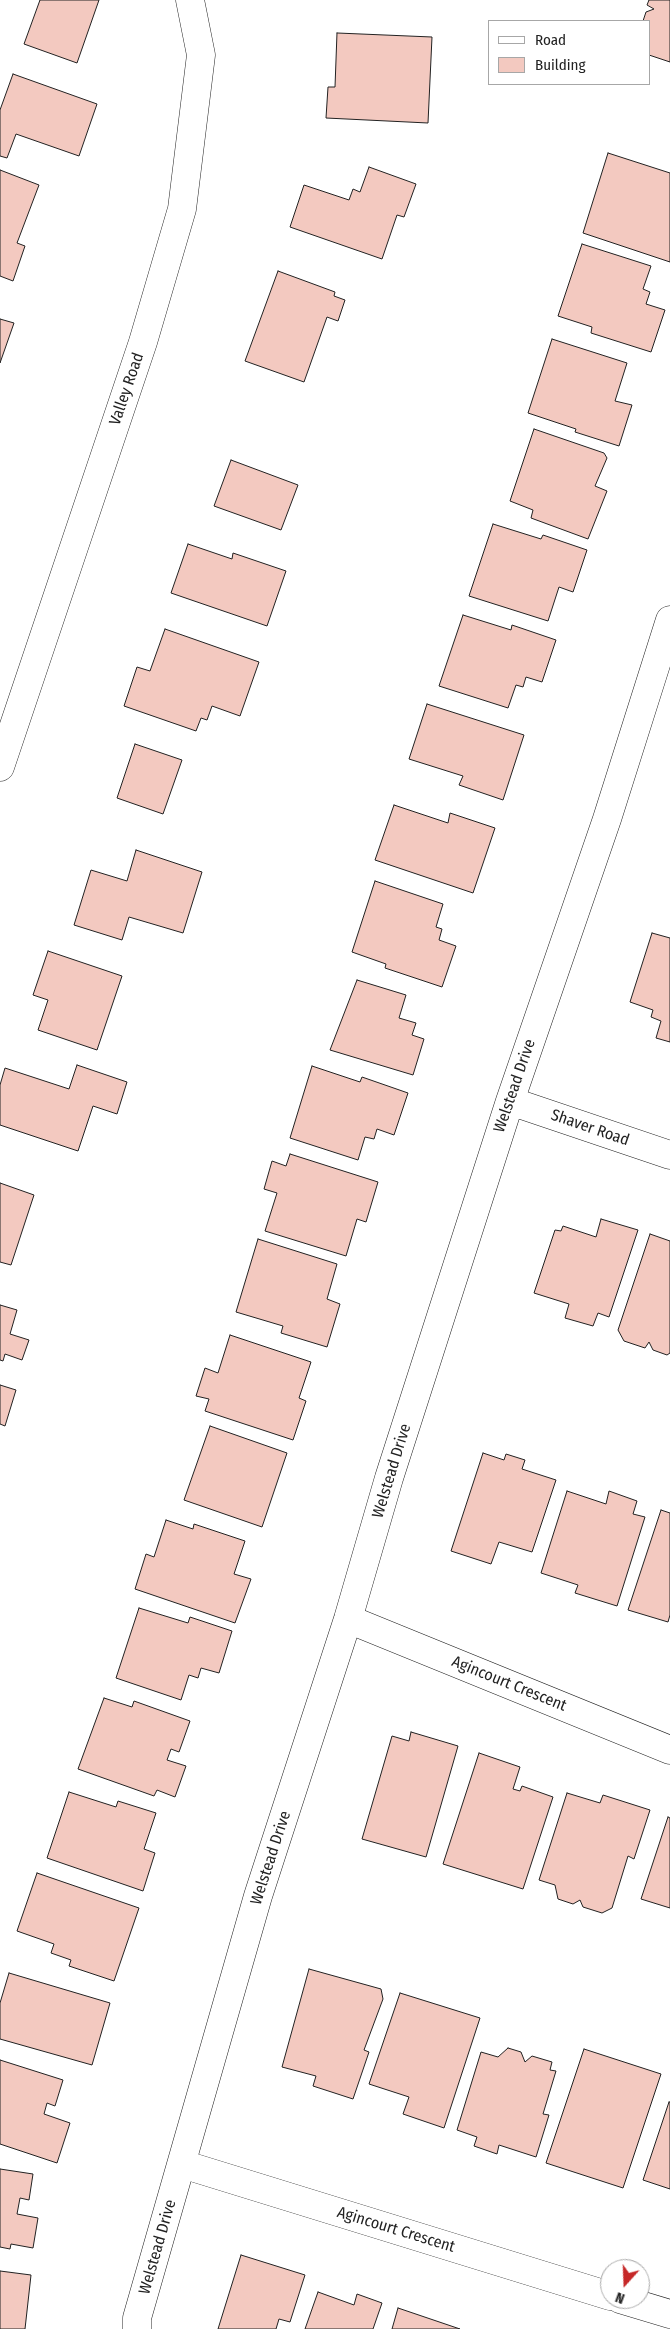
<!DOCTYPE html>
<html>
<head>
<meta charset="utf-8">
<style>
	body { margin:0 }
	#map { position:relative; width:670px; height:2329px; overflow:hidden; background:#fff; font-family:"Fira Sans Condensed",sans-serif }
	canvas { display:block }
	.legend { position:absolute; left:488px; top:20px; width:162px; height:65px; box-sizing:border-box; background:#fff; border:1px solid #a7a7a7; margin:0; padding:6px 9px; list-style:none; font-size:15px; color:#222 }
	.legend li { display:flex; align-items:center; gap:10px; height:25px }
	.legend b { width:25px; border:1px solid #a7a7a7 }
	.north { position:absolute; left:600px; top:2259px; width:50px; height:50px; box-sizing:border-box; background:#fff; border:1px solid #a7a7a7; border-radius:50%; rotate:200deg; font-size:14px; font-weight:700; line-height:20px; text-align:center; color:#222 }
	.north::after { content:''; display:block; margin:auto; width:18px; height:22px; background:#c62828; clip-path:polygon(50% 0,100% 100%,50% 72%,0 100%) }
</style>
</head>
<body>
<div id="map">
<canvas width="670" height="2329"></canvas>
<ul class="legend">
<li><b style="height:6px;background:#fff"></b>Road</li>
<li><b style="height:14px;background:#f3c9c0"></b>Building</li>
</ul>
<div class="north">N</div>
</div>
<script>
const context = document.querySelector('canvas').getContext('2d');
context.lineJoin = 'round';
function fill(path, color) { context.fillStyle = color; context.fill(path, 'evenodd'); }
const shape = rows => new Path2D(rows.map(r => 'M' + r).join(''));
function trace(path, color, width, dash) { context.strokeStyle = color; context.lineWidth = width; context.lineCap = dash ? 'butt' : 'round'; context.setLineDash(dash || []); context.stroke(path); }
function write(font, color, halo, rows, align = 'center') {
  context.font = font + ' "Fira Sans Condensed",sans-serif'; context.lineWidth = 4; context.setLineDash([]); context.textBaseline = 'middle'; context.strokeStyle = halo; context.fillStyle = color; for (const [text, x, y, turn = 0] of rows) {
    context.save(); context.translate(x, y); context.rotate((+turn || 0) * Math.PI / 180); context.textAlign = isNaN(turn) ? turn : align; if (halo) context.strokeText(text, 0, 0); context.fillText(text, 0, 0); context.restore();
  }
}
const building = shape([
	[40,0,99,0,77,63,24,44,40,0],
	[649,0,670,0,670,62,649,55,649,21,643,21,646,12,654,9,647,5,649,0],
	[337,33,432,37,428,123,326,118,328,87,335,87,337,33],
	[13,74,97,104,79,156,16,134,7,158,0,156,0,110,13,74],
	[608,153,670,173,670,262,583,233,608,153],
	[369,167,416,184,404,217,397,215,382,259,290,227,304,185,349,200,353,189,360,192,369,167],
	[0,170,39,185,17,243,25,246,13,281,0,276,0,170],
	[582,244,651,266,643,289,650,292,646,304,665,310,651,352,591,333,592,327,558,316,582,244],
	[278,271,335,292,334,296,345,300,338,321,327,317,304,382,245,361,278,271],
	[0,319,14,323,0,363,0,319],
	[552,339,627,363,615,401,632,405,619,446,575,432,576,429,528,413,552,339],
	[534,429,604,453,607,458,595,486,607,491,588,539,531,518,533,510,510,501,534,429],
	[231,460,298,485,281,530,214,506,231,460],
	[493,524,541,539,543,535,587,550,573,592,559,587,548,621,469,596,493,524],
	[188,544,232,559,233,553,286,571,267,626,171,593,188,544],
	[463,615,511,630,512,625,556,640,542,682,526,677,523,687,516,685,508,708,439,686,463,615],
	[165,629,259,662,240,716,212,706,207,720,201,718,196,731,124,706,137,667,150,671,165,629],
	[427,704,524,735,503,800,459,785,463,776,409,759,427,704],
	[135,744,182,760,163,814,117,798,135,744],
	[394,805,448,823,450,813,495,828,473,893,375,860,394,805],
	[136,850,202,872,183,933,129,917,122,940,74,925,91,870,127,881,136,850],
	[375,881,443,904,436,927,442,929,439,940,456,946,442,987,385,968,386,964,352,952,375,881],
	[652,933,670,938,670,1042,656,1038,661,1021,651,1017,653,1010,630,1002,652,933],
	[48,951,122,976,97,1050,38,1030,48,1000,33,995,48,951],
	[357,980,406,995,399,1018,416,1023,412,1035,424,1039,413,1075,330,1050,357,980],
	[77,1065,127,1082,117,1114,93,1106,78,1151,0,1125,0,1085,5,1068,69,1089,77,1065],
	[312,1066,360,1082,362,1077,408,1093,394,1135,377,1129,374,1139,365,1137,358,1160,290,1138,312,1066],
	[290,1154,378,1182,366,1222,357,1219,346,1256,265,1231,277,1193,264,1189,272,1161,286,1166,290,1154],
	[0,1183,34,1195,11,1265,0,1262,0,1183],
	[601,1219,638,1230,609,1317,598,1313,593,1326,565,1318,569,1304,534,1293,555,1230,561,1231,563,1226,596,1237,601,1219],
	[650,1234,670,1241,670,1353,667,1355,653,1350,649,1342,645,1348,624,1341,618,1330,650,1234],
	[258,1239,337,1264,327,1299,340,1304,327,1347,281,1333,283,1326,236,1312,258,1239],
	[0,1305,17,1310,10,1334,29,1340,22,1360,5,1354,3,1361,0,1360,0,1305],
	[230,1335,311,1362,299,1398,306,1401,293,1440,205,1411,209,1399,196,1396,205,1368,218,1373,230,1335],
	[0,1385,16,1390,5,1426,0,1424,0,1385],
	[210,1426,287,1453,262,1527,184,1500,210,1426],
	[483,1453,504,1460,506,1454,525,1460,522,1469,556,1480,532,1552,499,1542,491,1564,451,1551,483,1453],
	[567,1491,606,1504,609,1491,637,1501,633,1514,645,1517,617,1606,575,1593,578,1585,541,1573,567,1491],
	[661,1510,670,1513,670,1615,668,1622,628,1610,661,1510],
	[166,1520,193,1529,194,1524,245,1541,234,1574,251,1579,235,1623,135,1589,146,1554,154,1557,166,1520],
	[139,1608,188,1623,190,1617,232,1631,219,1673,201,1668,198,1678,189,1675,181,1700,116,1678,139,1608],
	[104,1698,132,1707,134,1701,190,1721,179,1752,171,1749,167,1760,186,1766,175,1797,157,1790,154,1796,78,1769,104,1698],
	[411,1732,458,1746,426,1857,362,1839,392,1736,409,1741,411,1732],
	[479,1753,520,1767,513,1789,520,1791,522,1786,553,1797,523,1889,443,1864,479,1753],
	[69,1792,116,1807,118,1801,156,1813,144,1849,155,1853,143,1891,47,1858,69,1792],
	[567,1793,600,1803,603,1795,650,1810,634,1859,628,1856,612,1908,602,1913,583,1907,580,1900,573,1904,558,1899,555,1885,539,1880,567,1793],
	[668,1817,670,1818,670,1908,641,1899,668,1817],
	[37,1873,139,1908,114,1981,69,1966,71,1960,51,1953,54,1944,17,1931,37,1873],
	[309,1969,381,1989,383,1999,364,2050,369,2052,353,2099,313,2086,316,2076,282,2067,309,1969],
	[9,1973,110,2003,92,2065,0,2039,0,2003,9,1973],
	[400,1993,480,2018,444,2128,403,2114,409,2097,369,2084,400,1993],
	[508,2048,521,2052,525,2062,532,2056,552,2062,550,2070,556,2071,543,2114,549,2115,536,2157,499,2145,497,2154,474,2146,477,2137,457,2130,481,2052,498,2057,508,2048],
	[584,2049,661,2074,623,2188,546,2163,584,2049],
	[0,2060,63,2080,55,2106,47,2103,44,2114,70,2123,57,2163,0,2144,0,2060],
	[669,2102,670,2102,670,2189,643,2180,669,2102],
	[0,2169,33,2174,29,2200,20,2198,17,2214,38,2218,33,2248,11,2244,10,2249,0,2247,0,2169],
	[241,2255,305,2275,290,2322,279,2319,276,2329,218,2329,241,2255],
	[0,2271,31,2275,25,2329,0,2329,0,2271],
	[318,2292,354,2305,357,2294,382,2303,373,2329,305,2329,318,2292],
	[398,2308,460,2329,392,2329,398,2308]
]);
fill(building, '#f3c9c0');
trace(building, '#222', 1);
const street = shape([
	[0,767,143,342,182,209,201,55,190,0],
	[510,1101,670,1155],
	[348,1619,670,1750],
	[182,2164,610,2296],
	[620,2299,670,2314],
	[137,2329,137,2318,258,1896,348,1619,389,1478,510,1101,607,819,670,620]
]);
trace(street, '#222', 29);
trace(street, '#fff', 28);
write('16px', '#222', '#fff', [
	["Valley Road",127,389,-71],
	["Welstead Drive",515,1086,-71],
	["Shaver Road",590,1128,19],
	["Welstead Drive",392,1471,-73],
	["Agincourt Crescent",509,1684,22],
	["Welstead Drive",271,1858,-72],
	["Agincourt Crescent",396,2230,17],
	["Welstead Drive",158,2247,-74]
]);
</script>
</body>
</html>
